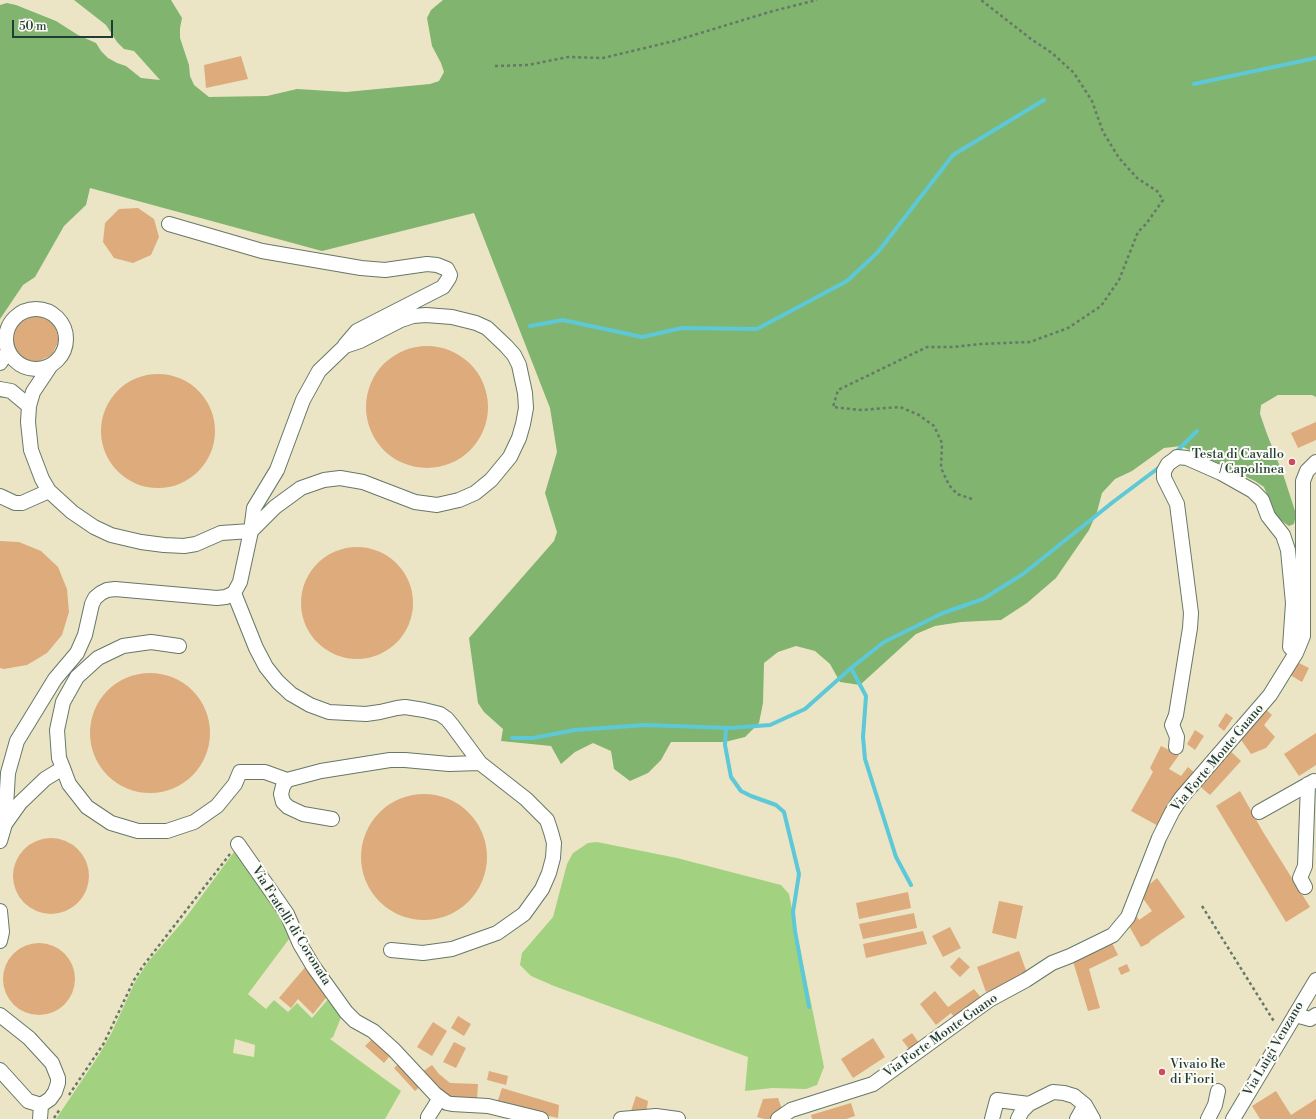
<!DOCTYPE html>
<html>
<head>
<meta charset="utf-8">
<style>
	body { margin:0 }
	#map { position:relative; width:1316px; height:1119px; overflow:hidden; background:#ebe5c5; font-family:"Libre Bodoni",serif }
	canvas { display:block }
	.scale { position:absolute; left:12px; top:20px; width:101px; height:18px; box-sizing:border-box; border:2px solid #1f3d34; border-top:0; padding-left:5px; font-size:12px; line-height:14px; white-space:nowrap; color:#1f3d34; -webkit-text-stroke:3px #fdfcf7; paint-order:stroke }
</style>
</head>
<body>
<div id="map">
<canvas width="1316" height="1119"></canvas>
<div class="scale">50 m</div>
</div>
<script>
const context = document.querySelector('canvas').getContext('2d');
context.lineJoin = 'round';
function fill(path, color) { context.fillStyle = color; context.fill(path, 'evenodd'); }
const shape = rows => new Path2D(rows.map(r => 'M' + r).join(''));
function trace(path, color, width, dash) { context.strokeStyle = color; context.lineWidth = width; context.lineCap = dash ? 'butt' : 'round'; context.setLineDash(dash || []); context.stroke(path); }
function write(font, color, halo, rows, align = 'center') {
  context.font = font + ' "Libre Bodoni",serif'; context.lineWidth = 4; context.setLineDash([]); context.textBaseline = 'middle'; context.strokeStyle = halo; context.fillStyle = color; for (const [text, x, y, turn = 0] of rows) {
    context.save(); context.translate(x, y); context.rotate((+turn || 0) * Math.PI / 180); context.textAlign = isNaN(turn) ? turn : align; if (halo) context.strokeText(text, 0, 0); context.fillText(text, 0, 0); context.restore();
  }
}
fill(shape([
	[597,842,677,858,781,885,789,894,824,1067,817,1085,806,1089,772,1088,745,1091,748,1057,554,986,531,976,520,965,522,953,553,917,567,864,573,853,588,843],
	[237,850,244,856,292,935,248,994,266,1009,274,1000,288,1012,297,1003,312,1018,330,997,342,1015,333,1037,330,1039,401,1091,385,1119,56,1119,99,1055,111,1034,135,982,148,962,184,920,234,852],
	[235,1039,255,1045,254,1057,233,1053]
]), '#a2d280');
fill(shape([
	[74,0,171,0,182,18,180,28,180,38,189,65,190,76,194,85,209,97,267,96,297,89,346,92,430,84,439,81,444,72,441,63,432,46,427,18,431,10,443,0,1316,0,1316,397,1312,395,1278,395,1261,405,1260,414,1267,434,1284,477,1296,514,1294,524,1289,526,1276,517,1264,487,1255,481,1181,446,1164,448,1132,471,1115,479,1102,493,1097,512,1089,530,1056,578,1027,603,1001,620,961,622,935,626,916,634,860,685,840,682,830,664,815,651,796,646,778,652,764,663,763,703,759,723,745,737,725,742,671,742,661,760,648,773,630,781,614,769,611,751,593,743,575,752,561,764,551,746,501,741,503,729,484,712,478,703,469,638,554,541,557,532,545,493,557,452,550,408,474,213,322,251,90,188,86,205,64,226,35,277,23,285,0,319,0,5,7,3,16,5,56,21,78,35,96,43,101,51,108,58,117,63,126,66,141,78,160,80,134,51,124,49,117,42,106,25]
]), '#81b46e');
trace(shape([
	[1194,84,1316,58],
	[530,326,563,320,642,337,682,328,757,329,847,281,878,252,953,155,1044,100],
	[1175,453,1197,431],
	[851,668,866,696,863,737,865,759,896,857,911,885],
	[726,728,725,745,731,777,741,791,751,796,776,805,784,812,799,874,793,912,795,931,809,1007],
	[512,738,533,738,575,730,645,725,730,728,770,725,805,709,851,668,884,642,943,613,983,599,1023,574,1113,502,1161,466]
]), '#5dc8d7', 4);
fill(shape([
	[241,56,248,79,206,88,204,65],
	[138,208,154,219,159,237,151,255,133,263,114,258,103,242,105,223,119,209],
	[42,315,55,324,59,340,52,355,37,362,21,358,12,344,13,328,25,316],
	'366 407a61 61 0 1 1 122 0a61 61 0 1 1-122 0Z',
	'101 431a57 57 0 1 1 114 0a57 57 0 1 1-114 0Z',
	[1316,422,1316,440,1298,448,1291,433],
	[0,541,19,542,41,551,58,567,67,589,69,612,62,635,47,653,27,665,4,669,0,668],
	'301 603a56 56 0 1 1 112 0a56 56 0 1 1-112 0Z',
	[1297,662,1309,668,1302,682,1290,675],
	'90 733a60 60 0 1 1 120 0a60 60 0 1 1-120 0Z',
	[1263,707,1272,715,1264,725,1275,737,1266,748,1251,754,1239,737],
	[1226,713,1233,718,1224,731,1218,726],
	[1195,730,1204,736,1195,750,1187,744],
	[1316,733,1316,765,1299,776,1284,754],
	[1161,746,1179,755,1169,769,1181,776,1188,767,1197,775,1160,827,1131,811,1153,772,1150,768],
	[1228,749,1241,761,1210,795,1196,783],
	[1240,791,1263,832,1310,907,1286,922,1216,806],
	'361 857a63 63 0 1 1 126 0a63 63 0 1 1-126 0Z',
	'13 876a38 38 0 1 1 76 0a38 38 0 1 1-76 0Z',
	[1157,878,1185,917,1150,941,1149,943,1141,947,1129,926,1131,925,1128,919,1133,911,1139,920,1152,911,1139,893],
	[908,892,911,908,859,919,856,903],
	[999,901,1023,906,1016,939,992,933],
	[914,913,917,928,863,939,859,924],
	[950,927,961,948,943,957,932,936],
	[923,931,927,944,866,958,863,944],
	[1110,939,1118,955,1089,969,1100,1008,1088,1011,1072,958],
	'3 979a36 36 0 1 1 72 0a36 36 0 1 1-72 0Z',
	[1019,951,1028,976,986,992,977,967],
	[959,957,970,967,960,977,950,967],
	[1127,964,1130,971,1121,975,1118,968],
	[307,965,330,993,313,1014,298,999,291,1008,279,998],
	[974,989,982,999,955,1018,951,1013,936,1025,920,1004,935,991,948,1007],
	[458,1016,471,1024,464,1036,451,1028],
	[433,1022,447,1031,432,1056,417,1047],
	[912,1033,919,1043,909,1049,902,1040],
	[375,1036,393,1052,384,1063,365,1046],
	[873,1038,885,1057,853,1078,841,1059],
	[454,1042,466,1048,456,1068,443,1062],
	[401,1062,422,1085,415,1091,394,1068],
	[432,1065,439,1074,450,1083,478,1084,477,1099,447,1098,422,1072],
	[489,1071,508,1076,506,1085,487,1080],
	[502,1088,559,1105,558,1118,511,1108,497,1103],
	[1276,1091,1291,1115,1316,1099,1316,1119,1260,1119,1252,1106],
	[636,1096,648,1101,646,1114,630,1114],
	[778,1098,783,1112,772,1119,764,1119,757,1117,763,1099],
	[851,1103,855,1116,846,1119,812,1119,811,1115]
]), '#ddab7c');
const minor = shape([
	[169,224,262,251,361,268,385,270,427,264,437,265,447,269,450,275,449,278,443,287,357,331,345,345],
	'6 339a30 30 0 1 1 60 0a30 30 0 1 1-60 0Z',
	[0,363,8,351],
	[0,389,11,391,29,406],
	[0,496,15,503,22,503,49,491],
	[234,593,256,648,266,667,278,682,291,694,310,705,329,712,366,714,380,712,397,708,405,707,424,710,440,714,447,719,452,725,480,763,526,799,547,820,551,832,554,843,553,858,549,873,542,889,524,914,497,933,452,949,423,953,391,950],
	[179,646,151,642,123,646,98,658,77,677,63,702,57,730,59,758,63,768,69,784,87,807,111,823,138,831,167,831,194,822,217,806,235,784,240,772,265,772,287,780,321,771,390,760,405,760,449,764,480,763],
	[1176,747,1177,737,1172,725,1176,715,1190,628,1191,613,1177,504,1164,478,1164,471,1168,464,1175,459,1177,457,1187,458,1221,473,1253,491,1262,500,1268,516,1283,535,1288,550,1293,603,1290,647,1296,653],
	[287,780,283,786,281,794,283,802,288,807,303,814,332,819],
	[1259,812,1314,781],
	[5,824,8,773,17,741,55,679,77,653,85,635,92,604,95,598,101,593,107,590,115,589,217,598,226,597,234,593,240,582,251,531,275,507,301,488,324,480,340,478,363,482,415,502,437,505,459,500,475,493,491,480,510,457,519,438,523,424,526,408,525,393,519,365,514,355,506,346,487,328,476,323,452,317,426,315,413,316,401,320,360,341,345,346,319,371,303,400,277,470,254,508,251,531,221,533,196,544,184,546,164,545,141,542,111,535,94,527,72,512,49,491,42,479,31,450,28,422,29,406,33,392,51,365],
	[0,841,5,824,20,803,45,779,63,768],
	[238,844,278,901,287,914,300,944,313,966,346,1012,355,1021,373,1031,394,1050,435,1094,447,1103,452,1104,488,1106,541,1119],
	[1305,887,1300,878,1305,866,1308,784],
	[0,911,2,932,0,941],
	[0,1015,29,1038,52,1063,58,1078,58,1083,55,1092,50,1099,41,1105,28,1101,0,1070],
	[1295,1015,1310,1019,1316,1015],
	[40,1119,41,1105],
	[428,1119,428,1117,440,1098],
	[621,1119,656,1116,678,1119],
	[778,1119,791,1110,873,1084,989,1000,1026,980,1052,963,1070,956,1113,935,1128,917,1159,838,1172,812,1181,798,1270,695,1296,653,1303,636,1303,481,1307,471,1316,462],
	[992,1119,997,1100,1029,1104],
	[1018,1119,1022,1111,1029,1104,1053,1092,1064,1093,1074,1096,1085,1105,1093,1119],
	[1077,1119,1085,1105],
	[1208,1119,1215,1105,1218,1091],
	[1233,1119,1316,980]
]);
trace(minor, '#667867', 16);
trace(shape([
	[495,66,528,65,568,57,603,58,674,41,773,11,817,0],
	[972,499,957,494,949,485,941,468,942,443,934,426,919,415,900,407,860,410,833,407,838,390,927,347,953,347,980,344,1030,342,1068,328,1101,306,1119,280,1138,232,1146,224,1163,200,1157,191,1137,178,1119,158,1103,132,1092,101,1074,73,1052,53,1031,39,981,0],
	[1202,906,1275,1023],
	[69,1095,104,1043,134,980,143,966,230,854],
	[54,1118,60,1109]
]), '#667867', 2.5, [3, 3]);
trace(minor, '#fff', 14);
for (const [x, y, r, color] of [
	[1292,462,4,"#d1495b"],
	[1162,1072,4,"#d1495b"]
]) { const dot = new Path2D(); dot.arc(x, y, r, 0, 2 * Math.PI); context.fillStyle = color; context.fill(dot); trace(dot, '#fdfcf7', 1.5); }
write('13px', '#1f3d34', '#fdfcf7', [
	["Testa di Cavallo",1284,455],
	["/ Capolinea",1284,470],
	["Vivaio Re",1170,1065,"left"],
	["di Fiori",1170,1080,"left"]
], 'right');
write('13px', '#1f3d34', '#fdfcf7', [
	["Via Forte Monte Guano",1218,758,-50],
	["Via Fratelli di Coronata",291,926,58],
	["Via Forte Monte Guano",941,1036,-35],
	["Via Luigi Venzano",1274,1049,-60]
]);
</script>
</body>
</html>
